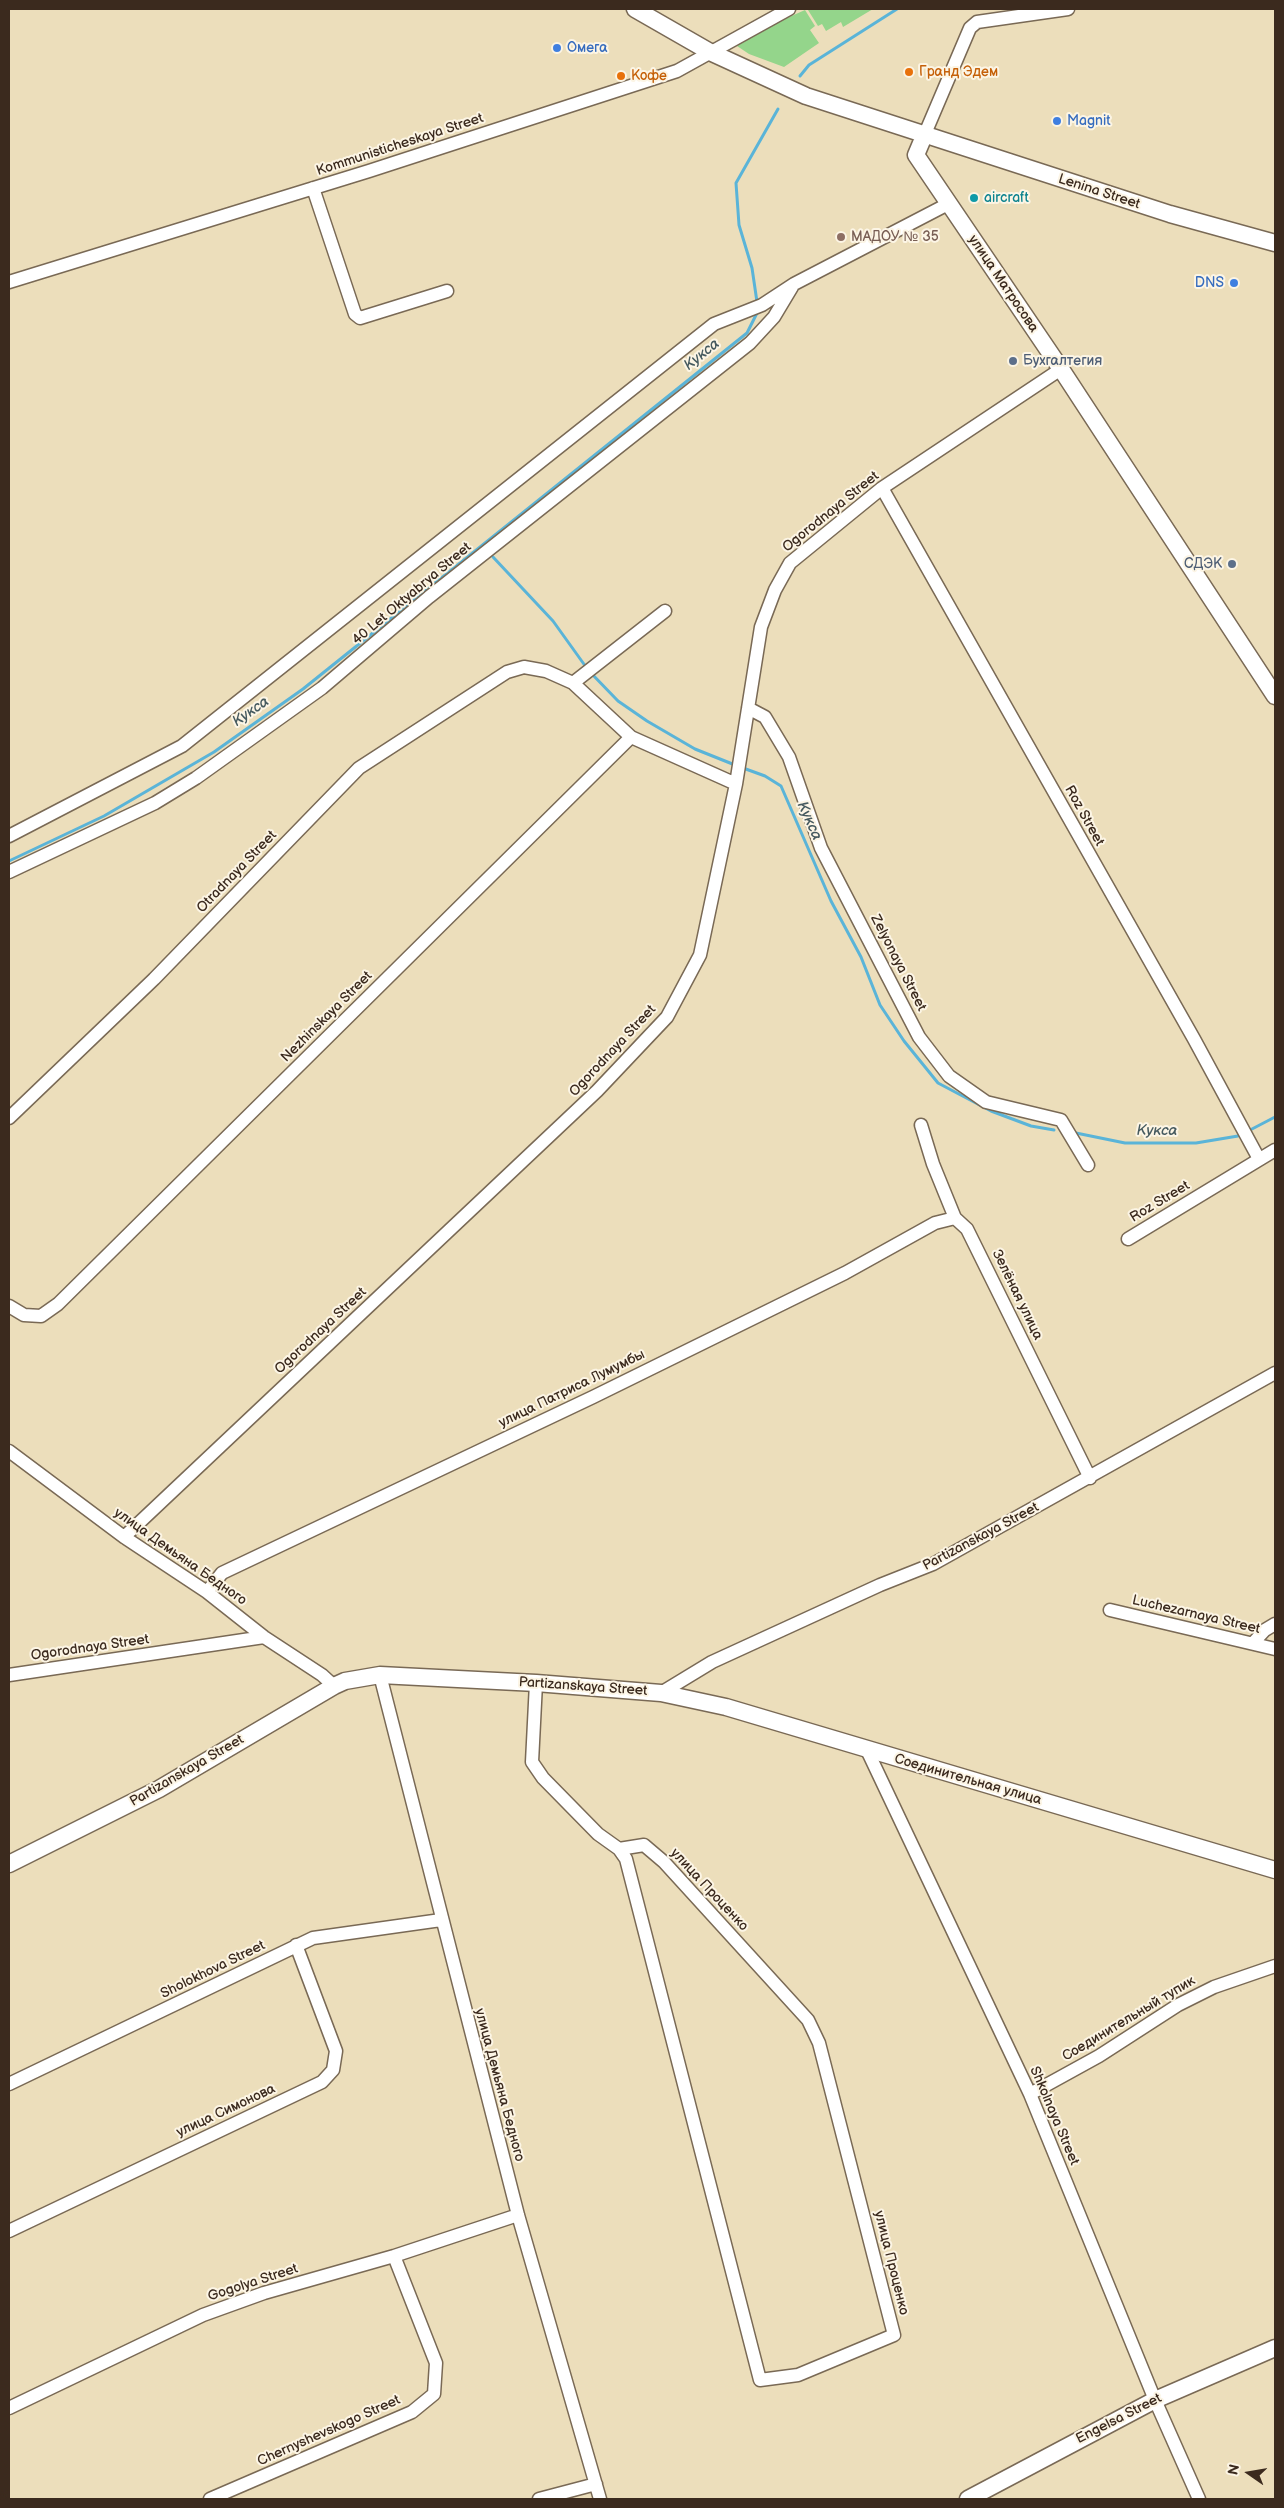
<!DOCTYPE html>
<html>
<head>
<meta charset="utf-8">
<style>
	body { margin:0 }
	#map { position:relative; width:1284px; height:2508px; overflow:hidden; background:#ecdebb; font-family:"Balsamiq Sans",sans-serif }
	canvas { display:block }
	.frame { position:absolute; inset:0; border:10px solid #3b2a1e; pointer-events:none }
	.north { position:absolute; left:1224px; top:2448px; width:50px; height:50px; -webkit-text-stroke:4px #fcf5e5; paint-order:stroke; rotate:283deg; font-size:14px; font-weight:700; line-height:20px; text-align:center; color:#3b2a1e }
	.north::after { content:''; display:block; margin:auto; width:18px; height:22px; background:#3b2a1e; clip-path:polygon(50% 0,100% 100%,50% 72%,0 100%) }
</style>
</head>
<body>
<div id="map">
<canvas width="1284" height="2508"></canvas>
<div class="frame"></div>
<div class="north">N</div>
</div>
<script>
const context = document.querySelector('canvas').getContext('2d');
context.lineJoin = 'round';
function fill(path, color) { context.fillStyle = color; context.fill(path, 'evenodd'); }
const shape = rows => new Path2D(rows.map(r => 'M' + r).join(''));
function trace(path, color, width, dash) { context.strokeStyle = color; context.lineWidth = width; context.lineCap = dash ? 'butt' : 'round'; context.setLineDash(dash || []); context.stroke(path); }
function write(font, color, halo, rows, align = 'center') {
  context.font = font + ' "Balsamiq Sans",sans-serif'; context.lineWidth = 4; context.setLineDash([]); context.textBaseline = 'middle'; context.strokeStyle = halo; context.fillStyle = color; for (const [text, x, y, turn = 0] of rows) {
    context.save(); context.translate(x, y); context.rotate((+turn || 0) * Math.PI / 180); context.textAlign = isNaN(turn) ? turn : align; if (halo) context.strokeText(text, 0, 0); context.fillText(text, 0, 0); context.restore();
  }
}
fill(shape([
	[813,9,873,9,843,27,841,22,826,31,822,24,818,26,808,10],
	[805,10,815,26,810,30,819,43,784,67,749,54,737,46,742,38]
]), '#94d58b');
trace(shape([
	[800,76,809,65,897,9],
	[757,302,752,268,739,225,736,183,778,109],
	[493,557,553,621,586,667],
	[590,672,618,701,647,721,695,749,735,765],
	[743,768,765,776,781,786,831,901,861,957,880,1005,904,1041,938,1083,991,1111,1031,1126,1054,1130],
	[9,861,104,816,214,752,303,689,747,333,758,311],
	[1252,1129,1275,1117],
	[1076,1133,1125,1143,1196,1143,1238,1136]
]), '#5ab4d8', 3);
const minor = shape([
	[924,136,970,28,977,22,1068,9],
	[313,188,355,314,360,318,447,291],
	[9,282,369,171,677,71,789,9],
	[882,488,1194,1039,1259,1159],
	[573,683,665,611],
	[748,708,765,717,789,757,821,848,919,1037,949,1076,986,1102,1061,1120,1088,1165],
	[9,836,182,746,714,324,762,305,794,284,948,204],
	[9,872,155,803,196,778,322,688,429,597,750,343,774,317,792,287],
	[9,1118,154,979,359,768,507,672,524,667,546,671,573,683,631,737,736,784],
	[921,1125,933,1164,955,1218,967,1229,1090,1478],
	[1128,1239,1275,1150],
	[9,1306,24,1315,41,1316,58,1304,631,737],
	[9,1451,124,1537,207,1592,264,1637,322,1675,334,1686],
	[124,1537,597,1091,667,1017,700,955,736,784,761,627,775,590,790,563,882,488,1061,369],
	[207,1592,222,1573,593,1397,845,1273,935,1223,955,1218],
	[1110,1610,1275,1649],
	[1253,1643,1265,1630,1275,1624],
	[9,1675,264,1637],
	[380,1675,518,2215,600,2499],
	[536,1683,532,1762,543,1778,598,1834,619,1849,626,1859,760,2380,798,2375,894,2335,819,2043,808,2020,664,1862,644,1845,619,1849],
	[661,1693,712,1662,880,1585,933,1564,1275,1373],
	[867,1750,1030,2094,1155,2400,1199,2499],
	[9,2084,313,1938,441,1920],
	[1030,2094,1099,2056,1178,2005,1214,1987,1275,1966],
	[9,2231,322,2082,333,2070,336,2051,296,1945],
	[9,2408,203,2315,264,2293,394,2256,518,2215],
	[210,2499,412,2412,434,2394,436,2363,394,2256],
	[539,2499,596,2484]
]);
const tertiary = shape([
	[635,9,710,52,806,96,1170,214,1275,243],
	[924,136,916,155,1061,369,1275,696],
	[9,1864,159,1789,334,1686,345,1681,380,1675,536,1683,661,1693,726,1707,1275,1870],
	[968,2499,1155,2400,1275,2348]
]);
trace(minor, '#796955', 15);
trace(tertiary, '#796955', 19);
trace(minor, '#fff', 12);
trace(tertiary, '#fff', 16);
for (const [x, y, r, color] of [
	[557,48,5,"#3f7fe0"],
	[909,72,5,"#e8710a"],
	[621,76,5,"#e8710a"],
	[1057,121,5,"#3f7fe0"],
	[974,198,5,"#0f9aa8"],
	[841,237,5,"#8d6e63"],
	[1234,283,5,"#3f7fe0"],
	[1013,361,5,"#5c6f8a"],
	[1232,564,5,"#5c6f8a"]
]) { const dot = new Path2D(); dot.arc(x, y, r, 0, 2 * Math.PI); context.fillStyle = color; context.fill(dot); trace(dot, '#fcf5e5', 2); }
write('14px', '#366cbe', '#fcf5e5', [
	["Омега",567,48],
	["Magnit",1067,121],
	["DNS",1224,283,"right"]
], 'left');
write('14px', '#c56008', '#fcf5e5', [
	["Гранд Эдем",919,72],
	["Кофе",631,76]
], 'left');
write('14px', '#3b2a1e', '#fcf5e5', [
	["Kommunisticheskaya Street",400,145,-18],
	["Lenina Street",1099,192,18],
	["улица Матросова",1003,284,56],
	["Ogorodnaya Street",831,512,-39],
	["40 Let Oktyabrya Street",412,594,-40],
	["Roz Street",1084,816,61],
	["Otradnaya Street",237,872,-46],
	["Zelyonaya Street",898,963,63],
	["Nezhinskaya Street",327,1017,-45],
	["Ogorodnaya Street",613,1051,-47],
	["Roz Street",1160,1202,-31],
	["Зелёная улица",1017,1295,64],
	["Ogorodnaya Street",321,1331,-43],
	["улица Патриса Лумумбы",572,1389,-26],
	["Partizanskaya Street",981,1537,-28],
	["улица Демьяна Бедного",180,1557,35],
	["Luchezarnaya Street",1196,1615,13],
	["Ogorodnaya Street",90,1648,-8],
	["Partizanskaya Street",583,1687,4],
	["Partizanskaya Street",187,1771,-30],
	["Соединительная улица",968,1780,16],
	["улица Проценко",709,1890,47],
	["Sholokhova Street",213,1970,-26],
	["Соединительный тупик",1129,2019,-31],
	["улица Демьяна Бедного",499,2085,75],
	["улица Симонова",226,2111,-25],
	["Shkolnaya Street",1054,2116,67],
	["улица Проценко",891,2263,76],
	["Gogolya Street",253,2283,-18],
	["Engelsa Street",1119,2419,-27],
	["Chernyshevskogo Street",329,2431,-24]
]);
write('14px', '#0d838f', '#fcf5e5', [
	["aircraft",984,198]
], 'left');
write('14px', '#785e54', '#fcf5e5', [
	["МАДОУ № 35",851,237]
], 'left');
write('14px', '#4e5e75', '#fcf5e5', [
	["Бухгалтегия",1023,361],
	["СДЭК",1222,564,"right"]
], 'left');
write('italic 15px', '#465a5f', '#fcf5e5', [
	["Кукса",702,355,-39],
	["Кукса",251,712,-35],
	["Кукса",809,821,66],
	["Кукса",1157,1131]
]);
</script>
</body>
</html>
